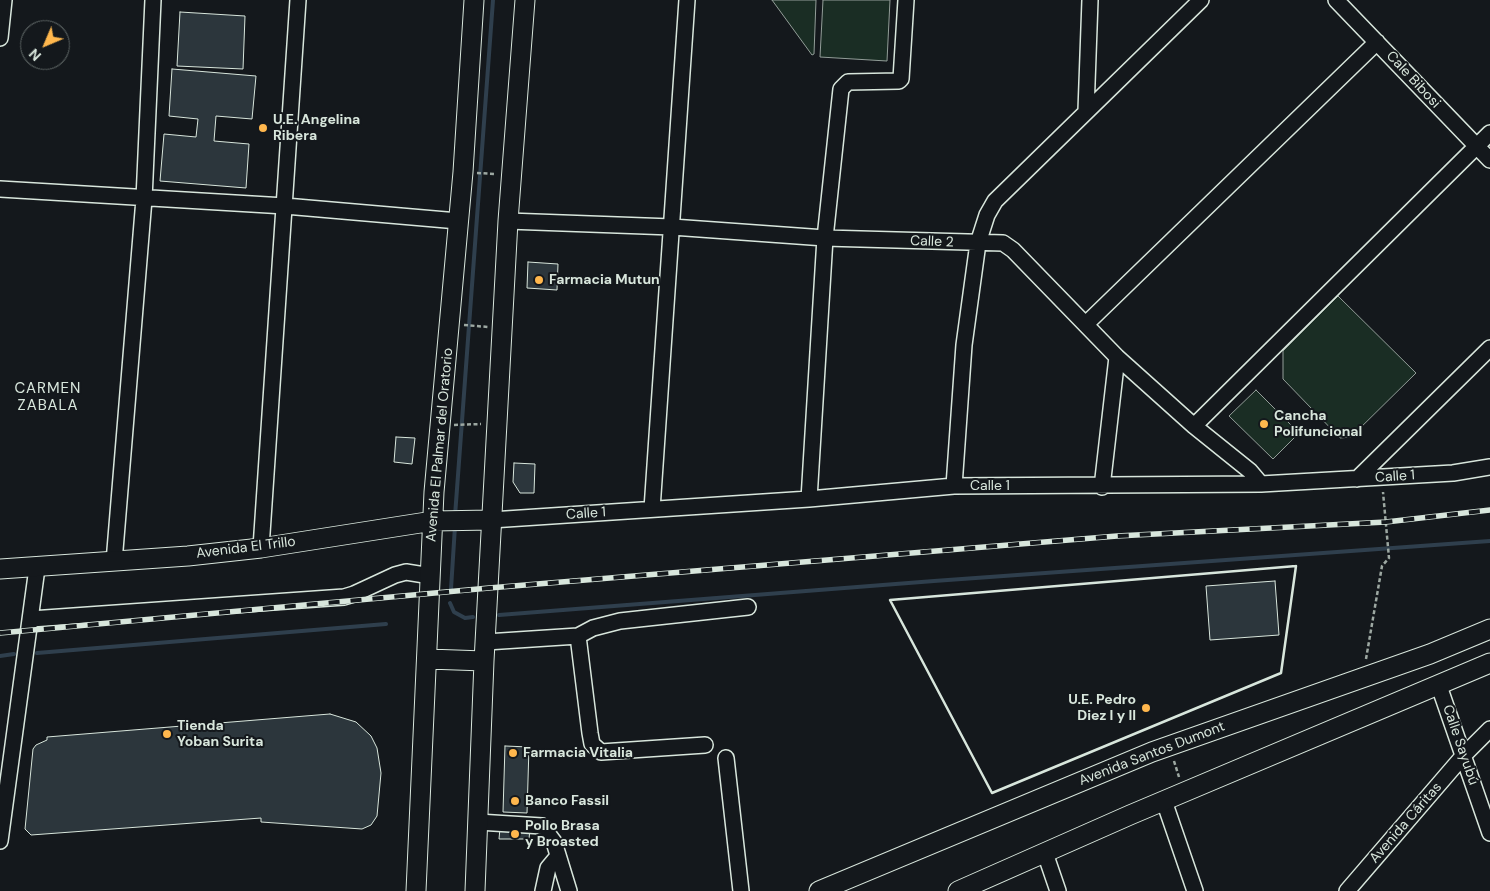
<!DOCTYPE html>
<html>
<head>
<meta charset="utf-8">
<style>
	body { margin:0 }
	#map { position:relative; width:1490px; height:891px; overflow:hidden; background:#14181c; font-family:"DM Sans",sans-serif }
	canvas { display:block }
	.north { position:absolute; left:20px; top:20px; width:50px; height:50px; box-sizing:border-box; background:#14181c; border:1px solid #626a69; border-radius:50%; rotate:225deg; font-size:14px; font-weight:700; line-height:20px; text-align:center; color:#d8e6dc }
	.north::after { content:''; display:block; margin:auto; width:18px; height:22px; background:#ffb74d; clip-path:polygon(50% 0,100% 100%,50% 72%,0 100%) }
</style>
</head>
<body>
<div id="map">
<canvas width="1490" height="891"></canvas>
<div class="north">N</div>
</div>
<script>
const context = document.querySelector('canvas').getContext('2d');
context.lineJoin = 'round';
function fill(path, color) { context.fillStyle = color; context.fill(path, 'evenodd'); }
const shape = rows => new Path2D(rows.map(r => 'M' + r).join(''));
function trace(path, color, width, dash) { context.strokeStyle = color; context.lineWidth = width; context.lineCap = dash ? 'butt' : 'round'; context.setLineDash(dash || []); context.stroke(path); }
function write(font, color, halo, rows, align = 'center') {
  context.font = font + ' "DM Sans",sans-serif'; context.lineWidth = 4; context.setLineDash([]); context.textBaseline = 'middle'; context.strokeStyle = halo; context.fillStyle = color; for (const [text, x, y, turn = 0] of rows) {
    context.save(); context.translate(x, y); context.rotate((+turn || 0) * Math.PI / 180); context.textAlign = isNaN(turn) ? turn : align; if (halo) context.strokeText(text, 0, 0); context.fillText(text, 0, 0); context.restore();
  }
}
const green = shape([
	[772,0,816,0,814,54,812,55,772,0],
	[823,0,890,0,887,61,820,57,823,0],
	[1338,296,1416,373,1351,437,1340,438,1283,379,1283,351,1338,296],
	[1256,390,1299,433,1273,459,1229,416,1256,390]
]);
fill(green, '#1a2d24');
trace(green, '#939e99', 1);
trace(shape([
	[455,516,493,0],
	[451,589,455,526],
	[450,603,454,612,465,618,473,617],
	[499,615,934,581,1490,541],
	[37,653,386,624],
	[0,656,14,654]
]), '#2f3f4d', 4);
const building = shape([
	[180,12,245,16,243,69,177,66,180,12],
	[172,69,256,76,252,119,216,116,214,141,249,144,246,188,160,181,164,134,196,137,198,119,169,116,172,69],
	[528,262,558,264,557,290,527,288,528,262],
	[396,437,415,438,412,464,394,462,396,437],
	[514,463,535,464,534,493,520,493,513,482,514,463],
	[1275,581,1279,635,1210,640,1206,586,1275,581],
	[330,714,356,722,371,736,377,748,381,773,377,816,371,825,362,829,261,822,261,818,31,835,25,829,33,749,36,745,47,740,47,737,330,714],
	[505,746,529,747,527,813,503,812,505,746],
	[500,828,530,829,529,839,499,839,500,828]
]);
fill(building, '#2c363c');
trace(building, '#d8e6dc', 1);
const minor = shape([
	[1336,0,1490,160],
	[0,38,4,0],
	[1086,111,1090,0],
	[0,189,285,206,458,221],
	[508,221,672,227,825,238,1003,243,1013,250,1117,357,1194,426,1250,471,1261,484],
	[1086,324,1377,42],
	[1194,426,1490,133],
	[1357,479,1490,348],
	[954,486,964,345,978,243,987,215,995,201,1201,0],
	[1102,487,1117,357],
	[809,499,825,238,841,89,848,82,899,81,901,79,906,0],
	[652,509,687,0],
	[491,520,809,499,954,486,1261,484,1453,473,1490,467],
	[261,548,298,0],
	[114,562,144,199,153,0],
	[31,619,344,597,354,594,395,575,406,572,431,576],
	[578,636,590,733,592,744,601,752,705,745],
	[486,642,578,636,593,628,620,621,748,607],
	[1439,686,1490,833],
	[726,758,741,891],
	[1164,801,1195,891],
	[478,822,542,826,554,842,569,891],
	[0,841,37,568],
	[1045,853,1058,891],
	[543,891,548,868,558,856],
	[1347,891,1464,755,1490,729]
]);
const major = shape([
	[0,569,188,556,261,548,433,521,491,520],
	[428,659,484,661],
	[416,891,434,492,463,172,474,0],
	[475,891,484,661,508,221,525,0],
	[819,891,1152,752,1430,654,1490,629],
	[958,891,1130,815,1490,663]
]);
trace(minor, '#d8e6dc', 18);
trace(major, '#d8e6dc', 21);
trace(shape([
	[477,173,496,174],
	[464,325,488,327],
	[454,425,481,424],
	[1366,659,1382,566,1389,558,1383,492],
	[1174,761,1179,777]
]), '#9da8a2', 2.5, [4, 2.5]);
trace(minor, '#14181c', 15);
trace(major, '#14181c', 19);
const rail = shape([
	[0,633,489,588,1117,536,1386,522,1490,510]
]);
trace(rail, '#d8e6dc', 5.5);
trace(rail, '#14181c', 4, [11]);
trace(shape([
	[1296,566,1281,673,992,793,890,600,1296,566]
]), '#d8e6dc', 2.5);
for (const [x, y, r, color] of [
	[263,128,5,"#ffb74d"],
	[539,280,5,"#ffb74d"],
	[1264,424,5,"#ffb74d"],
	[1146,708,5,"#ffb74d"],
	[167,734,5,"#ffb74d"],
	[513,753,5,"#ffb74d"],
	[515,801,5,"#ffb74d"],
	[515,834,5,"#ffb74d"]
]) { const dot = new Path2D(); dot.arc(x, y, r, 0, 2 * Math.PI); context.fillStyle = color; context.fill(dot); trace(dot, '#14181c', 2); }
write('14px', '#d8e6dc', '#14181c', [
	["Cale Bibosi",1413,80,47],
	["Calle 2",932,242,2],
	["Avenida El Palmar del Oratorio",440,445,-85],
	["Calle 1",1395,477,-4],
	["Calle 1",990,486],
	["Calle 1",586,514,-4],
	["Avenida El Trillo",246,548,-7],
	["Calle Sayubú",1460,745,71],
	["Avenida Santos Dumont",1152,754,-21],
	["Avenida Cáritas",1406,823,-49]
]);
write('bold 14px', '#d8e6dc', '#14181c', [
	["U.E. Angelina",273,120],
	["Ribera",273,136],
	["Farmacia Mutun",549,280],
	["Cancha",1274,416],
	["Polifuncional",1274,432],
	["U.E. Pedro",1136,700,"right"],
	["Diez I y II",1136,716,"right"],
	["Tienda",177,726],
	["Yoban Surita",177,742],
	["Farmacia Vitalia",523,753],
	["Banco Fassil",525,801],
	["Pollo Brasa",525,826],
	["y Broasted",525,842]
], 'left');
context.letterSpacing = '1px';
write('15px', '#d8e6dc', '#14181c', [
	["CARMEN",48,389],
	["ZABALA",48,406]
]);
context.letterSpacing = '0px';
</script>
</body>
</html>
